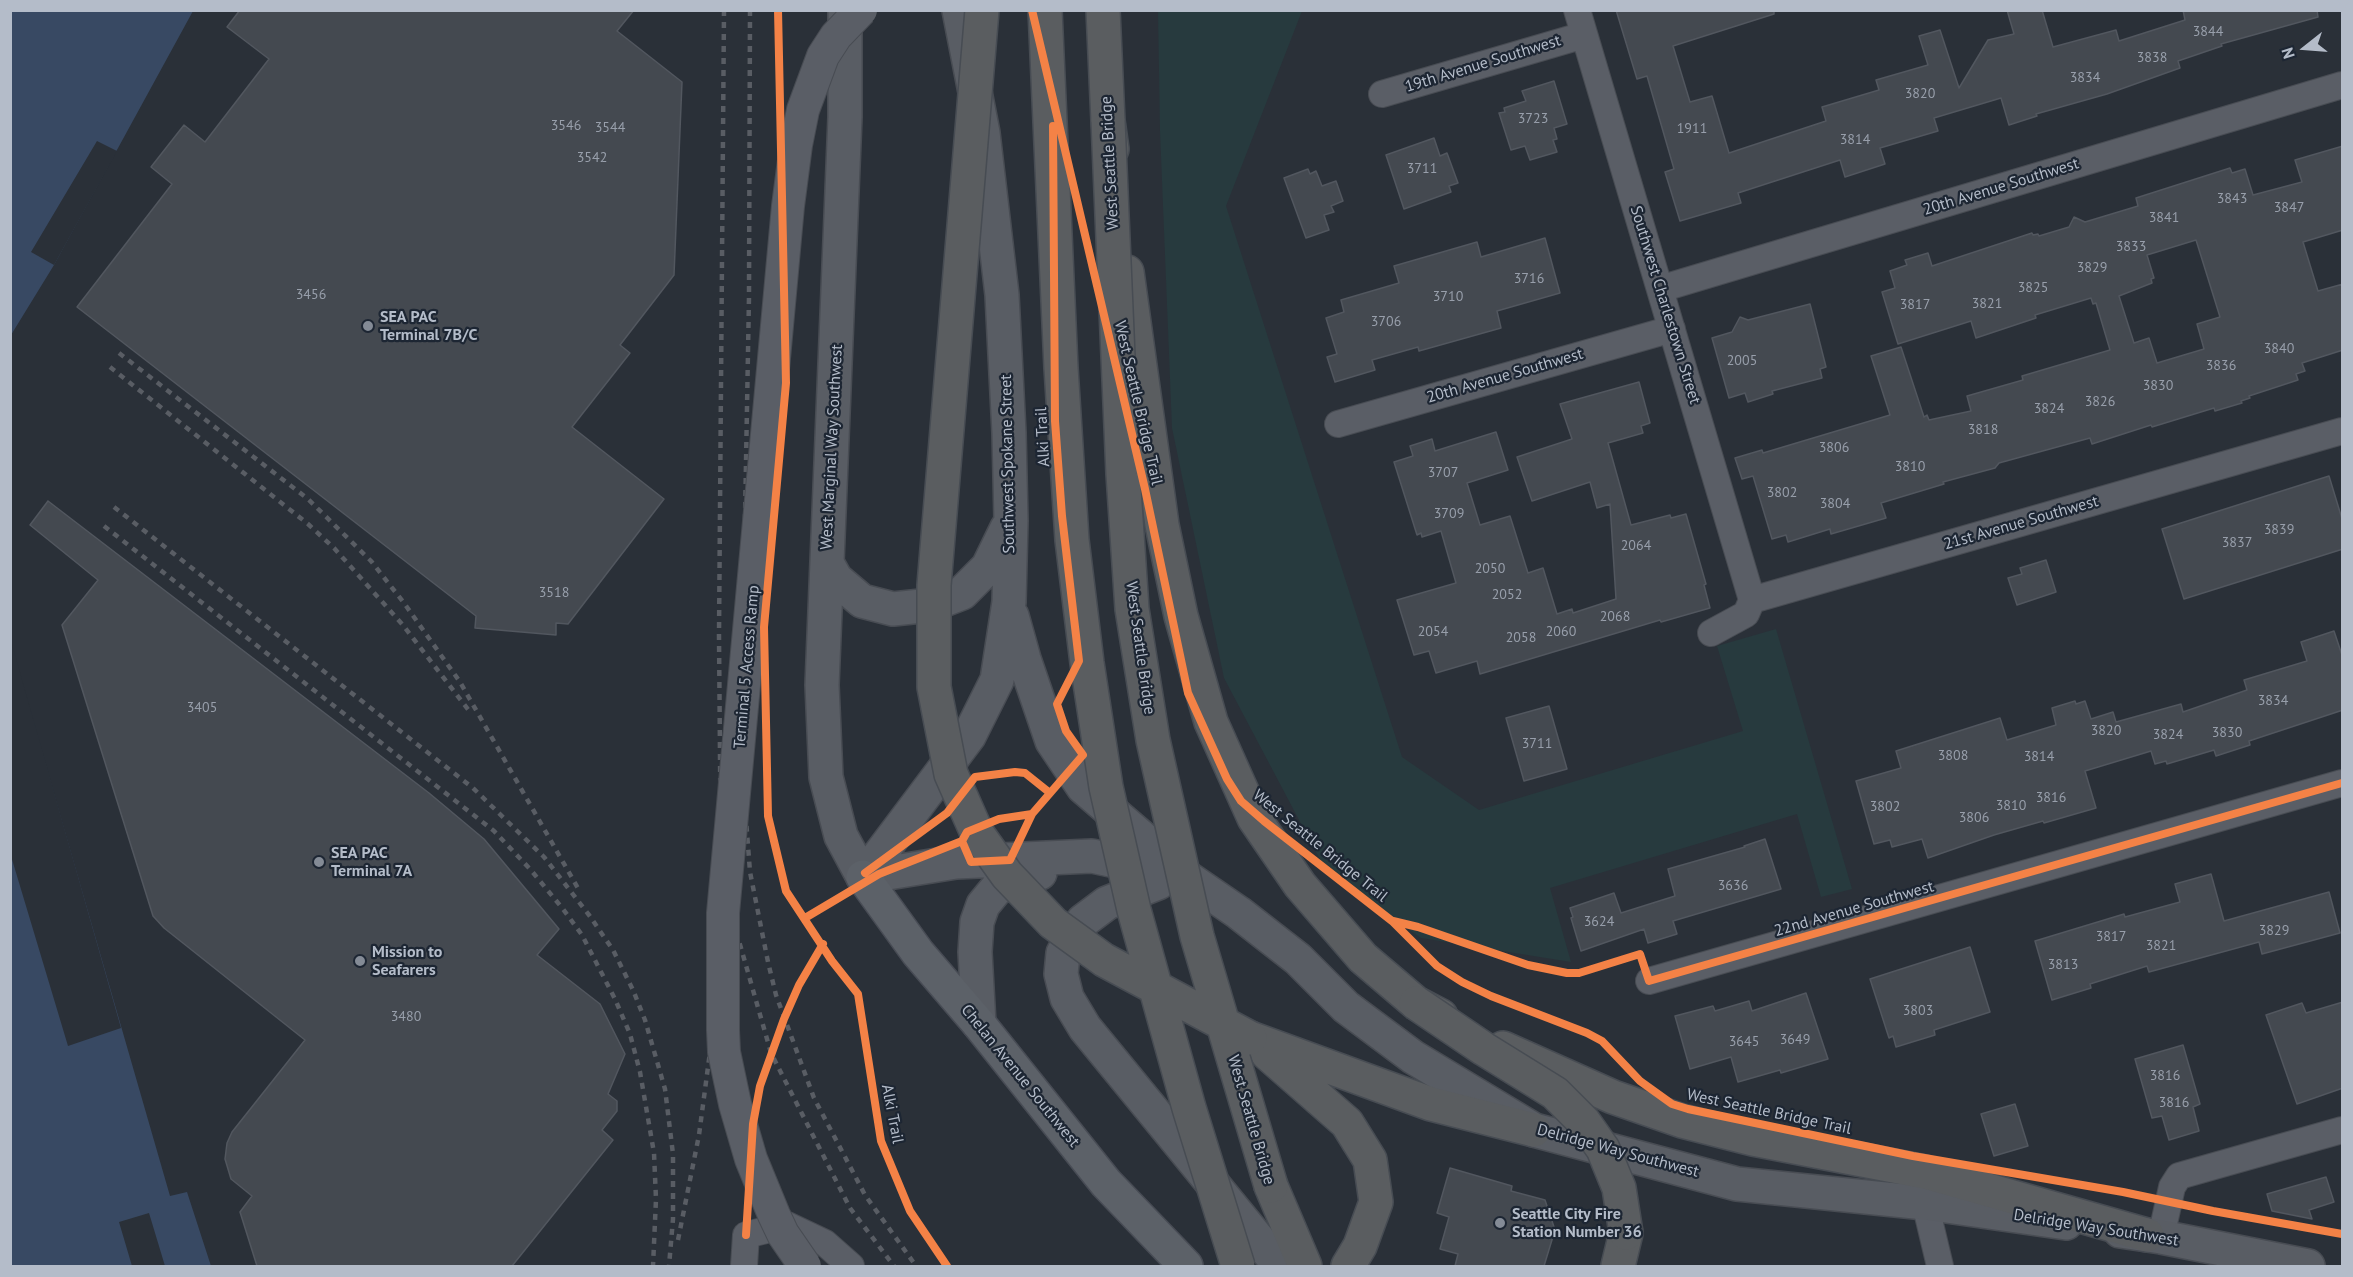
<!DOCTYPE html>
<html>
<head>
<meta charset="utf-8">
<style>
	body { margin:0 }
	#map { position:relative; width:2353px; height:1277px; overflow:hidden; background:#2a3038; font-family:"PT Sans",sans-serif }
	canvas { display:block }
	.frame { position:absolute; inset:0; border:12px solid #b4bcc9; pointer-events:none }
	.north { position:absolute; left:2275px; top:18px; width:60px; height:60px; -webkit-text-stroke:4px #1d2633; paint-order:stroke; rotate:253deg; font-size:16px; font-weight:700; line-height:24px; text-align:center; color:#b4bcc9 }
	.north::after { content:''; display:block; margin:auto; width:21px; height:27px; background:#b4bcc9; clip-path:polygon(50% 0,100% 100%,50% 72%,0 100%) }
</style>
</head>
<body>
<div id="map">
<canvas width="2353" height="1277"></canvas>
<div class="frame"></div>
<div class="north">N</div>
</div>
<script>
const context = document.querySelector('canvas').getContext('2d');
context.lineJoin = 'round';
function fill(path, color) { context.fillStyle = color; context.fill(path, 'evenodd'); }
const shape = rows => new Path2D(rows.map(r => 'M' + r).join(''));
function trace(path, color, width, dash) { context.strokeStyle = color; context.lineWidth = width; context.lineCap = dash ? 'butt' : 'round'; context.setLineDash(dash || []); context.stroke(path); }
function write(font, color, halo, rows, align = 'center') {
  context.font = font + ' "PT Sans",sans-serif'; context.lineWidth = 4.5; context.setLineDash([]); context.textBaseline = 'middle'; context.strokeStyle = halo; context.fillStyle = color; for (const [text, x, y, turn = 0] of rows) {
    context.save(); context.translate(x, y); context.rotate((+turn || 0) * Math.PI / 180); context.textAlign = isNaN(turn) ? turn : align; if (halo) context.strokeText(text, 0, 0); context.fillText(text, 0, 0); context.restore();
  }
}
fill(shape([
	[1158,11,1302,11,1226,206,1402,757,1479,810,1743,731,1717,646,1776,629,1852,889,1821,897,1797,814,1550,888,1571,962,1421,938,1326,871,1224,678,1172,428,1160,131]
]), '#273a3e');
fill(shape([
	[11,11,193,11,54,265,11,335],
	[10,641,170,1196,187,1192,211,1266,11,1266]
]), '#384963');
fill(shape([
	[97,141,117,151,54,265,31,252],
	[11,641,121,1028,68,1046,11,856],
	[149,1213,165,1266,132,1266,119,1222]
]), '#2a3038');
const building = shape([
	[240,10,634,10,617,31,682,82,674,275,620,345,630,353,572,427,664,499,568,624,556,623,556,635,475,628,476,616,77,307,172,184,151,167,184,125,205,142,269,59,227,27,240,10],
	[1616,10,1774,10,1774,14,1673,46,1690,102,1712,96,1729,153,1826,121,1822,107,1879,90,1876,80,1928,65,1919,36,1940,30,1959,88,1988,40,2014,34,2007,10,2042,10,2053,47,2116,30,2119,41,2185,20,2183,10,2317,10,2318,17,2221,44,2222,46,2178,61,2180,68,2107,94,2036,114,2037,116,2009,125,2001,98,1934,118,1938,131,1880,148,1885,164,1845,177,1840,160,1738,193,1741,203,1680,221,1665,172,1674,169,1647,76,1637,79,1616,10],
	[1554,81,1567,124,1554,128,1557,139,1553,140,1557,152,1530,160,1525,146,1511,150,1499,113,1505,112,1504,108,1526,101,1522,91,1554,81],
	[1434,138,1440,156,1447,153,1458,183,1449,186,1451,192,1404,209,1386,155,1434,138],
	[2343,146,2343,230,2303,242,2318,291,2343,284,2343,350,2302,363,2305,371,2296,374,2298,380,2249,396,2250,398,2241,401,2242,403,2215,411,2214,408,2152,427,2151,425,2092,444,2090,438,1999,463,1995,468,1943,482,1944,484,1881,503,1886,518,1862,525,1831,534,1830,529,1788,542,1786,535,1772,539,1753,476,1742,479,1735,458,1762,450,1763,453,1890,415,1871,356,1901,347,1924,417,1927,415,1929,420,1971,411,1967,396,2023,380,2022,376,2110,350,2096,303,2093,304,2091,298,2035,315,2036,318,1976,338,1971,321,1898,344,1882,292,1895,288,1890,271,1907,265,1905,260,1928,253,1932,266,2032,233,2033,235,2038,234,2039,236,2069,227,2074,217,2085,222,2138,206,2136,198,2230,168,2232,173,2245,169,2253,195,2302,182,2295,160,2343,146],
	[2196,240,2220,317,2197,324,2204,349,2157,363,2149,338,2134,343,2119,296,2152,283,2151,279,2154,278,2147,255,2196,240],
	[1308,169,1310,174,1316,171,1322,186,1336,181,1343,201,1331,206,1334,212,1324,215,1329,230,1306,238,1284,178,1308,169],
	[1545,238,1560,293,1497,311,1501,328,1419,351,1418,347,1372,360,1375,370,1335,382,1327,357,1337,354,1326,318,1344,312,1341,300,1399,283,1394,266,1477,242,1481,257,1545,238],
	[1810,304,1826,367,1820,369,1822,378,1772,391,1773,394,1748,402,1745,393,1729,398,1712,338,1732,332,1740,317,1748,320,1810,304],
	[1639,382,1650,423,1641,426,1643,433,1608,443,1631,525,1670,515,1671,518,1686,514,1706,584,1704,585,1710,608,1661,622,1660,620,1480,674,1477,661,1436,673,1429,651,1414,655,1397,600,1456,583,1441,531,1422,537,1421,533,1417,535,1394,462,1413,456,1410,446,1432,439,1435,451,1496,432,1508,470,1467,483,1480,525,1510,516,1528,573,1543,568,1557,614,1572,609,1573,613,1616,599,1610,504,1597,508,1590,482,1532,501,1517,457,1572,439,1560,404,1639,382],
	[2329,476,2343,522,2343,549,2184,599,2162,529,2329,476],
	[48,501,429,793,484,839,559,929,537,955,600,1004,625,1054,608,1094,617,1101,617,1111,602,1130,613,1140,512,1266,257,1266,240,1212,252,1196,231,1179,225,1159,227,1143,232,1132,305,1040,164,928,153,916,62,625,98,580,30,525,48,501],
	[2046,560,2056,592,2017,605,2008,578,2022,574,2020,568,2046,560],
	[2334,631,2343,658,2343,710,2249,741,2250,745,2216,756,2214,750,2167,764,2166,761,2155,764,2151,751,2085,771,2096,808,2044,823,2043,821,1994,835,1928,858,1922,839,1892,847,1890,840,1874,844,1856,781,1901,768,1896,751,2000,718,2007,740,2056,725,2052,708,2075,701,2076,704,2085,701,2091,719,2113,712,2116,722,2181,704,2183,712,2247,690,2244,680,2307,661,2301,642,2334,631],
	[1549,706,1567,769,1524,781,1506,718,1549,706],
	[1765,839,1781,889,1673,921,1677,934,1648,943,1644,929,1581,951,1571,918,1573,917,1570,908,1614,893,1621,913,1675,896,1668,869,1745,847,1744,846,1765,839],
	[2211,874,2224,921,2329,892,2340,933,2262,954,2259,942,2149,972,2147,966,2090,984,2091,988,2052,1000,2035,941,2124,914,2125,917,2180,902,2175,884,2211,874],
	[1970,947,1990,1012,1934,1030,1935,1035,1896,1047,1893,1036,1889,1038,1870,979,1970,947],
	[1806,993,1828,1059,1781,1073,1780,1070,1738,1082,1731,1057,1690,1069,1675,1016,1713,1006,1715,1011,1749,1001,1752,1011,1806,993],
	[2343,1002,2343,1088,2297,1104,2266,1015,2302,1003,2306,1013,2343,1002],
	[2183,1045,2200,1104,2193,1107,2199,1131,2169,1140,2162,1116,2152,1118,2135,1059,2183,1045],
	[2015,1104,2028,1146,1994,1156,1981,1114,2015,1104],
	[1450,1168,1512,1186,1511,1191,1545,1200,1555,1230,1544,1266,1455,1266,1458,1254,1440,1249,1449,1217,1437,1213,1450,1168],
	[2326,1177,2334,1202,2309,1210,2312,1219,2272,1211,2267,1194,2326,1177]
]);
fill(building, '#444950');
trace(building, '#52575f', 1.5);
const minor = shape([
	[1577,10,1752,600],
	[1382,94,1584,35],
	[1660,289,2342,85],
	[1338,424,1672,329],
	[1711,633,1746,614,1752,600,2342,431],
	[1649,981,2342,783],
	[1925,1203,1940,1266],
	[2161,1237,2172,1187,2179,1176,2342,1130],
	[744,1266,746,1235,787,1225,825,1243,851,1266]
]);
const secondary = shape([
	[845,10,845,117,822,685,826,777,841,836,863,877],
	[827,563,836,579,862,601,893,609,931,605,962,593,988,567,1007,528],
	[1012,616,1024,659,1052,741,1083,787,1182,872],
	[863,877,956,862,1092,856,1185,876,1239,913,1298,959,1346,1007,1413,1057,1534,1130,1737,1184,1925,1203,2066,1223],
	[863,877,969,736,997,680,1009,602,1011,521,1009,433,1002,295,983,133,959,10],
	[1158,883,1107,903,1083,921,1063,953,1061,974,1067,998,1085,1028,1280,1266],
	[979,1024,975,952,977,922,983,905,997,888,1040,873],
	[2120,1231,2161,1237,2308,1266]
]);
const primary = shape([
	[863,877,918,953,979,1024,1106,1183,1186,1266]
]);
const motorway = shape([
	[1103,10,1108,121,1112,149],
	[1127,272,1162,525,1181,616,1211,722,1254,818,1300,885,1363,958,1416,1003,1441,1016],
	[1250,1038,1431,1104,1534,1130],
	[1503,1048,1613,1097,1682,1121,1753,1139,1925,1172,2147,1235],
	[1267,1053,1347,1123,1370,1160,1376,1202,1360,1246,1348,1266],
	[1271,1186,1305,1266],
	[1618,1266,1626,1233]
]);
trace(minor, '#484c53', 28);
trace(secondary, '#484c53', 36);
trace(primary, '#484c55', 36);
trace(motorway, '#474c53', 36);
trace(minor, '#5a5e66', 26);
trace(secondary, '#595d64', 33);
trace(primary, '#5c6168', 33);
trace(motorway, '#5a5d60', 33);
trace(shape([
	[724,10,719,635,721,878,771,1053,850,1208,894,1266],
	[750,10,749,297,742,682,743,780,750,872,768,962,776,995,814,1098,865,1195,916,1266],
	[119,353,308,499,371,561,404,603,460,682,579,890],
	[110,367,308,524,334,548,402,624,470,712],
	[114,507,473,788,544,857,589,915,613,950,633,990,645,1020,665,1089,673,1154,673,1219,669,1266],
	[104,526,494,831,530,869,563,909,582,935,615,999,630,1034,640,1072,654,1153,656,1199,653,1266],
	[678,1240,699,1135,715,1014,721,889]
]), '#595d64', 4.5, [6, 6]);
const tertiaryBridge = shape([
	[805,1266,783,1234,774,1215,751,1159,735,1104,724,1052,723,1030,723,913,788,206,796,145,803,110,823,56,836,36,861,10]
]);
const motorwayBridge = shape([
	[982,10,934,585,934,687,951,774,977,833,1007,875,1053,923,1104,960,1250,1038],
	[1045,10,1061,368,1072,540,1087,663,1106,787,1134,910,1189,1108,1238,1266],
	[1108,121,1123,474,1132,609,1153,740,1197,936,1271,1186],
	[1416,1003,1484,1049,1555,1093,1584,1122,1603,1149,1619,1188,1626,1233]
]);
trace(tertiaryBridge, '#484c53', 34, []);
trace(motorwayBridge, '#474c53', 36, []);
trace(tertiaryBridge, '#5a5e66', 32);
trace(motorwayBridge, '#5a5d60', 33);
trace(shape([
	[778,10,786,383,764,627,768,816,786,891,832,961,858,994,881,1141,910,1211,947,1266],
	[1032,10,1145,489,1188,693,1227,779,1241,801,1264,821,1392,921,1437,966,1462,982,1491,996,1587,1033,1602,1041,1640,1081,1672,1104,1688,1109,1913,1156,2123,1192,2213,1211,2342,1234],
	[962,841,971,862,1010,860,1032,814],
	[865,873,947,813,975,777,1015,772,1025,773,1050,793],
	[805,918,879,874,962,841,967,832,999,819,1032,814,1083,755,1066,731,1057,704,1079,661,1062,516,1055,421,1053,126],
	[1393,921,1418,927,1528,965,1567,973,1579,973,1640,954,1649,981,2342,783],
	[746,1235,753,1124,760,1086,784,1019,799,985,823,944]
]), '#f48246', 8);
for (const [x, y, r, color] of [
	[368,326,6,"#848b96"],
	[319,862,6,"#848b96"],
	[360,961,6,"#848b96"],
	[1500,1223,6,"#848b96"]
]) { const dot = new Path2D(); dot.arc(x, y, r, 0, 2 * Math.PI); context.fillStyle = color; context.fill(dot); trace(dot, '#1d2633', 2); }
write('14px', '#989fab', null, [
	["3844",2208,32],
	["3838",2152,58],
	["3834",2085,78],
	["3820",1920,94],
	["3723",1533,119],
	["3546",566,126],
	["3544",610,128],
	["1911",1692,129],
	["3814",1855,140],
	["3542",592,158],
	["3711",1422,169],
	["3843",2232,199],
	["3847",2289,208],
	["3841",2164,218],
	["3833",2131,247],
	["3829",2092,268],
	["3716",1529,279],
	["3825",2033,288],
	["3456",311,295],
	["3710",1448,297],
	["3821",1987,304],
	["3817",1915,305],
	["3706",1386,322],
	["3840",2279,349],
	["2005",1742,361],
	["3836",2221,366],
	["3830",2158,386],
	["3826",2100,402],
	["3824",2049,409],
	["3818",1983,430],
	["3806",1834,448],
	["3810",1910,467],
	["3707",1443,473],
	["3802",1782,493],
	["3804",1835,504],
	["3709",1449,514],
	["3839",2279,530],
	["3837",2237,543],
	["2064",1636,546],
	["2050",1490,569],
	["3518",554,593],
	["2052",1507,595],
	["2068",1615,617],
	["2054",1433,632],
	["2060",1561,632],
	["2058",1521,638],
	["3834",2273,701],
	["3405",202,708],
	["3820",2106,731],
	["3830",2227,733],
	["3824",2168,735],
	["3711",1537,744],
	["3808",1953,756],
	["3814",2039,757],
	["3816",2051,798],
	["3810",2011,806],
	["3802",1885,807],
	["3806",1974,818],
	["3636",1733,886],
	["3624",1599,922],
	["3829",2274,931],
	["3817",2111,937],
	["3821",2161,946],
	["3813",2063,965],
	["3803",1918,1011],
	["3480",406,1017],
	["3649",1795,1040],
	["3645",1744,1042],
	["3816",2165,1076],
	["3816",2174,1103]
]);
write('16px', '#b4bcc9', '#1d2633', [
	["19th Avenue Southwest",1483,64,-17],
	["West Seattle Bridge",1110,163,-93],
	["20th Avenue Southwest",2001,187,-17],
	["Southwest Charlestown Street",1665,305,73],
	["20th Avenue Southwest",1505,376,-16],
	["West Seattle Bridge Trail",1138,403,77],
	["Alki Trail",1043,437,-93],
	["West Marginal Way Southwest",832,447,-87],
	["Southwest Spokane Street",1008,464,-91],
	["21st Avenue Southwest",2021,523,-16],
	["West Seattle Bridge",1140,648,82],
	["Terminal 5 Access Ramp",747,667,-85],
	["West Seattle Bridge Trail",1320,846,39],
	["22nd Avenue Southwest",1854,909,-16],
	["Chelan Avenue Southwest",1020,1076,51],
	["West Seattle Bridge Trail",1769,1112,12],
	["Alki Trail",892,1114,79],
	["West Seattle Bridge",1251,1120,74],
	["Delridge Way Southwest",1618,1151,15],
	["Delridge Way Southwest",2096,1228,9]
]);
write('bold 16px', '#b4bcc9', '#1d2633', [
	["SEA PAC",380,317],
	["Terminal 7B/C",380,335],
	["SEA PAC",331,853],
	["Terminal 7A",331,871],
	["Mission to",372,952],
	["Seafarers",372,970],
	["Seattle City Fire",1512,1214],
	["Station Number 36",1512,1232]
], 'left');
</script>
</body>
</html>
